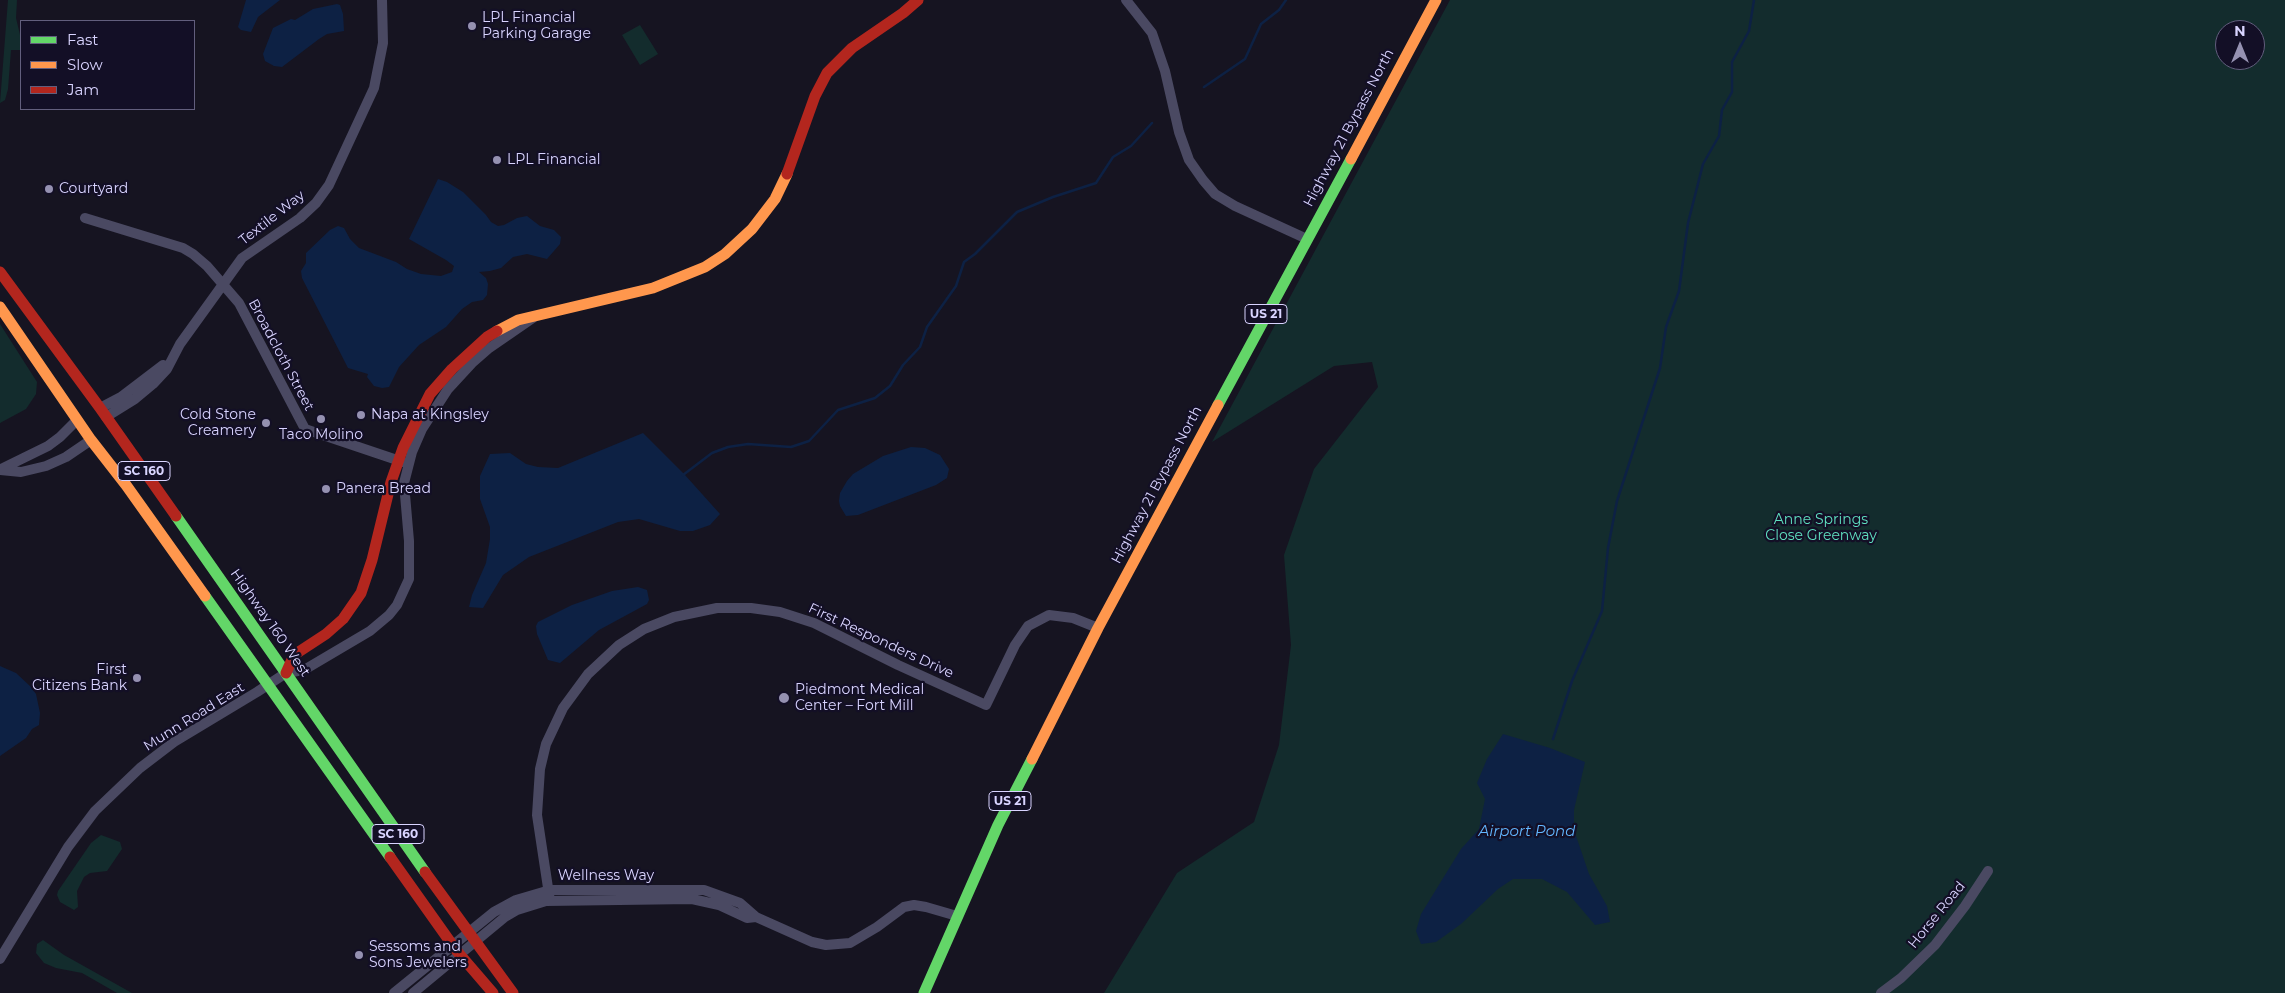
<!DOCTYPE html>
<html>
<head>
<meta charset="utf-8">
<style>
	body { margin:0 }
	#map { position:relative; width:2285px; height:993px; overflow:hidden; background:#161421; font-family:Montserrat,sans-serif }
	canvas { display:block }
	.legend { position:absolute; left:20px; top:20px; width:175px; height:90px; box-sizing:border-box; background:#130f26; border:1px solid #625e7d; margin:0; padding:6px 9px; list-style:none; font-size:15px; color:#d9d4ff }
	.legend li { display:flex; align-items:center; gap:10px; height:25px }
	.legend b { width:25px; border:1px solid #625e7d }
	.north { position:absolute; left:2215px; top:20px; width:50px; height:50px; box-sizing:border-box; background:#130f26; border:1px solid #625e7d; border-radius:50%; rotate:0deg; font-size:14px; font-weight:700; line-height:20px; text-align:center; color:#d9d4ff }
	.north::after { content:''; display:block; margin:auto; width:18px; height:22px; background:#9591b1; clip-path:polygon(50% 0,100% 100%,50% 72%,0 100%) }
</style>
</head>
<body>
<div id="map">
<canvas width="2285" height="993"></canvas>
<ul class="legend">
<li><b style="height:6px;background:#63d668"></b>Fast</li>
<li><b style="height:6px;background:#ff974d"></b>Slow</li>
<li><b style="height:6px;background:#b3261e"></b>Jam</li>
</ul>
<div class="north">N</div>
</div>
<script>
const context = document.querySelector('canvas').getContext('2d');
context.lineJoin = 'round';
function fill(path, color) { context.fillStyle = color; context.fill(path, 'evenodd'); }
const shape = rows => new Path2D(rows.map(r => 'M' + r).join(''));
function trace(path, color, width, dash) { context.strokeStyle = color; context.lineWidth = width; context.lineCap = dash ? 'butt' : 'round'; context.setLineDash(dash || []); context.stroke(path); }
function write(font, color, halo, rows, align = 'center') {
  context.font = font + ' Montserrat,sans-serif'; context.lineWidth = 4.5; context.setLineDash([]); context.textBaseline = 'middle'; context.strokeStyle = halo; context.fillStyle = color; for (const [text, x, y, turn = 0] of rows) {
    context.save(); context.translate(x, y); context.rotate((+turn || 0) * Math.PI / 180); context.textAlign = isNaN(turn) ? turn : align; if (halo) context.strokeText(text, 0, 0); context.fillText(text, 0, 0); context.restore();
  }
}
fill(shape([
	[8,0,17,0,16,18,21,39,21,50,11,50,8,89,5,100,0,103],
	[1450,0,2285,0,2285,993,1104,993,1177,873,1254,822,1279,745,1291,645,1284,555,1314,469,1378,387,1372,362,1334,366,1212,442],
	[2225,30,2255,30,2255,60,2225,60],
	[640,25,658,54,640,65,622,35],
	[0,324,37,382,36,394,26,409,0,423],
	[101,835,120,842,122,849,107,871,90,873,84,877,77,891,78,907,74,910,60,902,57,895,58,891,91,843],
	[43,940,64,955,132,993,117,993,82,973,56,968,44,963,36,953,37,944]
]), '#132c2d');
fill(shape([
	[246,0,280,0,258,17,251,32,241,30,238,27],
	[337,4,340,5,343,14,344,31,327,34,319,39,282,67,274,66,265,61,263,54,273,28,291,19,295,20,313,9],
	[438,179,447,182,463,192,486,215,491,222,498,226,504,225,517,218,527,216,540,226,554,230,561,237,560,244,547,259,527,254,513,257,501,268,490,271,479,272,486,278,488,284,487,295,483,300,472,302,462,309,446,327,419,345,399,367,389,387,382,388,374,386,367,377,368,374,348,368,302,278,301,271,306,263,306,253,330,230,338,226,344,228,350,239,359,248,396,262,407,269,421,274,441,276,452,272,454,266,446,260,409,239],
	[643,433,685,475,720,514,710,525,693,531,680,531,639,519,618,522,529,557,503,575,483,608,469,607,472,595,486,563,490,539,490,527,480,499,480,476,490,454,510,453,526,464,538,467,558,468],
	[911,447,925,448,940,455,949,469,947,478,936,485,858,515,846,516,840,506,839,501,840,493,847,481,853,474,883,456],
	[638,587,647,590,649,600,647,604,599,630,560,663,548,660,537,634,536,626,538,622,572,605,612,591],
	[0,666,16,673,30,686,36,694,40,713,39,725,32,729,26,738,0,756],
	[1503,734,1550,748,1585,762,1574,810,1574,830,1589,874,1607,906,1610,922,1595,925,1567,892,1542,879,1513,879,1498,889,1461,924,1436,942,1421,944,1416,931,1421,914,1461,849,1479,829,1485,799,1477,783,1487,759]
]), '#0d2144');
trace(shape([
	[1204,87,1245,59,1261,24,1279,10,1286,0],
	[683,475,712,453,728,447,748,444,791,447,809,441,838,410,875,398,890,386,903,365,920,347,927,327,956,286,964,262,975,254,1017,212,1053,197,1096,183,1113,157,1131,146,1152,123],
	[1553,739,1572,681,1602,611,1608,548,1617,501,1660,368,1666,327,1679,291,1688,223,1703,164,1719,136,1722,110,1732,92,1732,62,1749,31,1754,0]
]), '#0d2144', 2.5);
trace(shape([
	[1126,0,1152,33,1165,71,1179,132,1189,160,1203,180,1215,194,1235,206,1307,239],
	[85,218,183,248,193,254,207,266,239,303,305,429,403,462],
	[100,408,121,397,163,365],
	[106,417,135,399,153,384,167,369,180,344,242,258,300,218,316,203,329,185,374,88,383,43,382,0],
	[1,469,48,446,60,437,77,420],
	[0,470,21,472,46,466,66,457,91,440],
	[550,901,537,815,540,769,546,744,563,708,588,674,619,645,644,629,674,617,717,608,751,608,780,612,814,623,898,665,986,705,1015,645,1028,626,1049,615,1073,618,1098,628],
	[0,959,68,847,95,811,140,768,174,742,257,692,286,673,304,670,370,631,389,615,397,605,409,579,409,541,404,483,412,452,422,429,448,389,472,363,488,349,533,318],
	[394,993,494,912,516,900,550,890,704,890,740,903,756,917,812,942,826,945,850,943,877,927,904,907,914,905,926,907,957,916],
	[413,993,505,917,517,910,546,901,692,899,719,905,747,918,756,917],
	[1881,993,1901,978,1935,945,1965,906,1988,871]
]), '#4a4962', 10);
trace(shape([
	[1218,405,1351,159],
	[176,516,425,872],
	[205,596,390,857],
	[924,993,998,825,1032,759]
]), '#63d668', 11);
trace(shape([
	[1351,159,1436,0],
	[0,307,91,440,126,485,205,596],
	[497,331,518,320,653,288,705,267,725,254,752,229,775,199,787,174],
	[1032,759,1098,628,1218,405]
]), '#ff974d', 11);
trace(shape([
	[787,174,815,96,827,73,852,48,903,13,918,0],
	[0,272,100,408,176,516],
	[286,673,294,655,326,634,343,619,361,593,372,560,391,482,403,448,430,394,452,369,487,337,497,331],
	[390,857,456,950,493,993],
	[425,872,513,993]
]), '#b3261e', 11);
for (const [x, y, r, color] of [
	[472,26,5,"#9591b1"],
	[497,160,5,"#9591b1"],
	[49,189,5,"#9591b1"],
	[361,415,5,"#9591b1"],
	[321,419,5,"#9591b1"],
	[266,423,5,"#9591b1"],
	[326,489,5,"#9591b1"],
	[137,678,5,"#9591b1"],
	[784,698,6,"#9591b1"],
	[359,955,5,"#9591b1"]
]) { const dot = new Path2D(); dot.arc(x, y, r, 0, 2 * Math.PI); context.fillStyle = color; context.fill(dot); trace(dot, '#130f26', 2); }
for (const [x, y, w] of [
	[1266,314,42],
	[144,471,52],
	[1010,801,42],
	[398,834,52]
]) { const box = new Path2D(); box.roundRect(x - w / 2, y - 9.5, w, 19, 4); context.fillStyle = '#130f26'; context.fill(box); trace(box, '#d9d4ff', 1); }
write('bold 12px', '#d9d4ff', null, [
	["US 21",1266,314],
	["SC 160",144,471],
	["US 21",1010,801],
	["SC 160",398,834]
]);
write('14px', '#d9d4ff', '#130f26', [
	["LPL Financial",482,18],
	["Parking Garage",482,34],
	["LPL Financial",507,160],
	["Courtyard",59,189],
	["Cold Stone",256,415,"right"],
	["Creamery",256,431,"right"],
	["Napa at Kingsley",371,415],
	["Taco Molino",321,435,"center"],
	["Panera Bread",336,489],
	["First",127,670,"right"],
	["Citizens Bank",127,686,"right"],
	["Piedmont Medical",795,690],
	["Center – Fort Mill",795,706],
	["Sessoms and",369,947],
	["Sons Jewelers",369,963]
], 'left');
write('14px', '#d9d4ff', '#130f26', [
	["Highway 21 Bypass North",1349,128,-62],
	["Textile Way",272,218,-38],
	["Broadcloth Street",281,355,62],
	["Highway 21 Bypass North",1157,485,-62],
	["Highway 160 West",270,623,55],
	["First Responders Drive",881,641,25],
	["Munn Road East",194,717,-32],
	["Wellness Way",606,876],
	["Horse Road",1937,915,-51]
]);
write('14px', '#5fe0c0', '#130f26', [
	["Anne Springs",1821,520],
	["Close Greenway",1821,536]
]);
write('italic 15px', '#62b6ff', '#130f26', [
	["Airport Pond",1527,832]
]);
</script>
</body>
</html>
